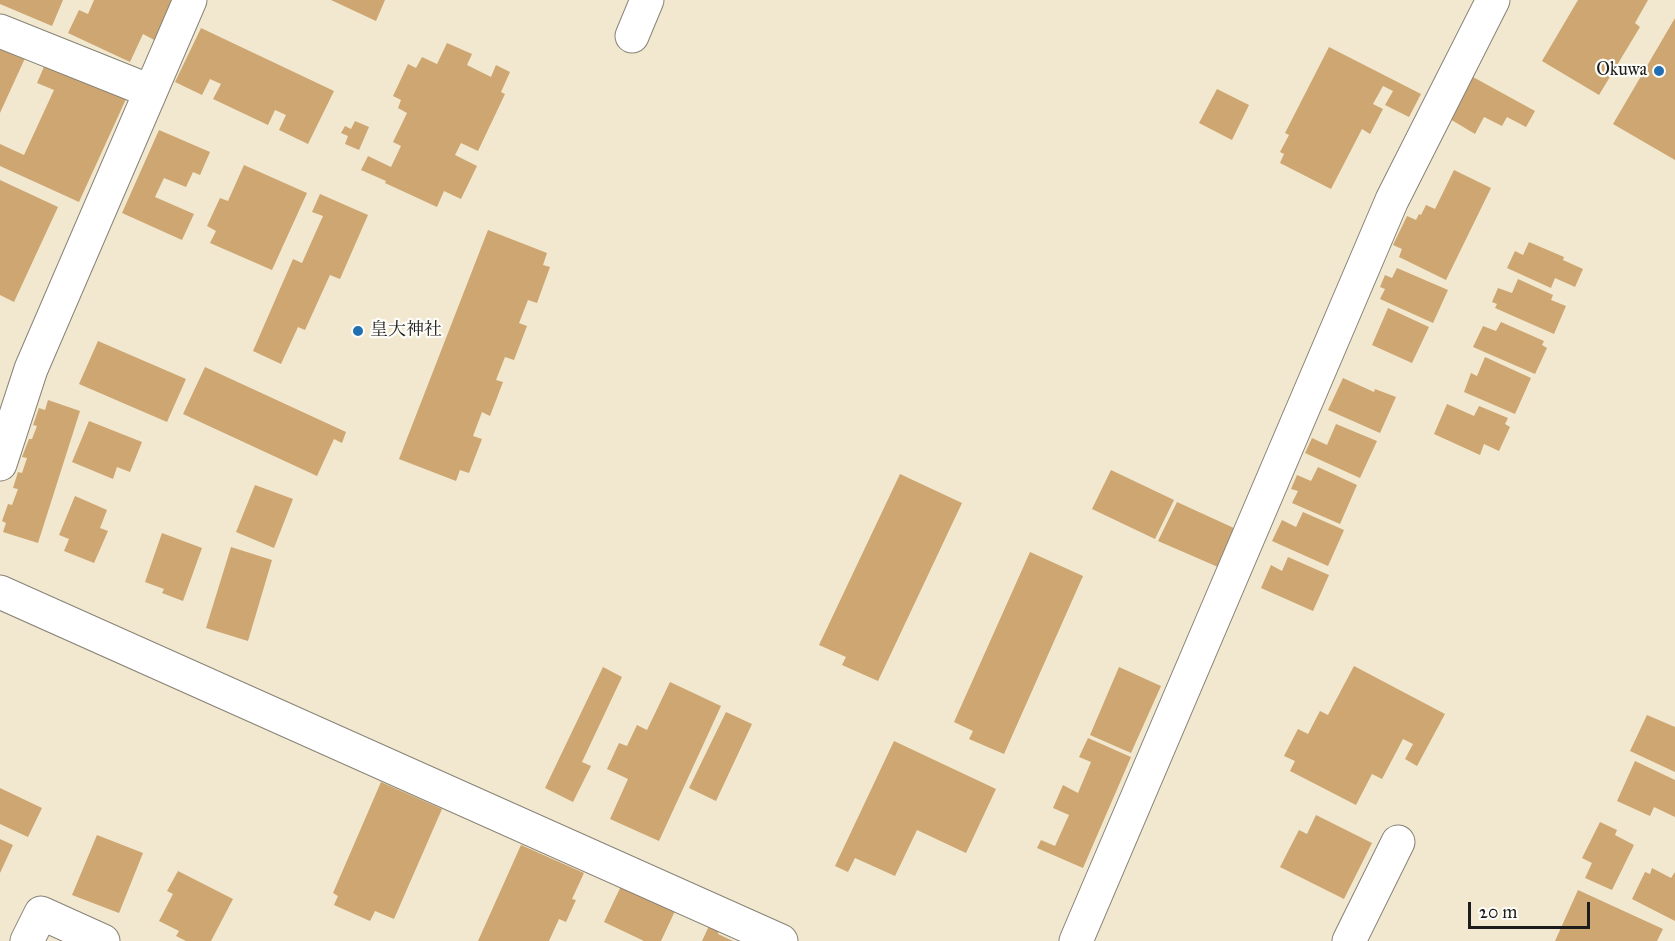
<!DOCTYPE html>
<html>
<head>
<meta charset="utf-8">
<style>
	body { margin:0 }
	#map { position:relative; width:1675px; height:941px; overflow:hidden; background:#f2e8cf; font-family:"IM FELL Great Primer",serif }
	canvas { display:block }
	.scale { position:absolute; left:1468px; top:902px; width:122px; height:27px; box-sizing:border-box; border:3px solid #1c1c1c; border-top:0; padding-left:8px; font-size:18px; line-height:21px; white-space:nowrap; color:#1c1c1c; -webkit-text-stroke:4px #fdfcf7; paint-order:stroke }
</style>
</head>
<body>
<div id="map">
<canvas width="1675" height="941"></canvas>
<div class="scale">20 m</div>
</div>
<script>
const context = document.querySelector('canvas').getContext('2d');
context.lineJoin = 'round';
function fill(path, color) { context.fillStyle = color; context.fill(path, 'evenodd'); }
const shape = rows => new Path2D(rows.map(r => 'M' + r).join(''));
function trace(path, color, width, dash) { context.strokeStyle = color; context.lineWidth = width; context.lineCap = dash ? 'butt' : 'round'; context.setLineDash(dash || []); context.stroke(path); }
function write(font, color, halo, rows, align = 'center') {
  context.font = font + ' "IM FELL Great Primer","Noto Serif JP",serif'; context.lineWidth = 4.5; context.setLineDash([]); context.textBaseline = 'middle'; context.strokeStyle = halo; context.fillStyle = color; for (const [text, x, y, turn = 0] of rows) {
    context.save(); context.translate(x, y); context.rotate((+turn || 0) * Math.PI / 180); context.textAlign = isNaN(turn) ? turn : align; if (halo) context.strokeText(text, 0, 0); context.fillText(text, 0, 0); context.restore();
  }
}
fill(shape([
	[0,0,63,0,52,26,0,4],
	[94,0,175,0,156,41,143,34,130,62,68,33,79,10,88,14],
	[331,0,385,0,376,21],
	[1578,0,1648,0,1635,23,1640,27,1599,95,1542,61],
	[1675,18,1675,160,1613,124],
	[201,28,334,91,308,144,279,130,286,115,275,110,268,125,213,99,221,84,210,79,202,95,175,82],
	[447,43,472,54,467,65,491,77,496,65,510,72,501,92,505,94,478,151,461,143,455,155,477,166,461,199,444,191,437,207,385,183,386,181,361,170,368,156,391,167,401,146,393,142,407,113,398,108,401,100,393,96,408,64,416,68,422,57,437,64],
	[0,44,26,56,0,113],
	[1329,47,1421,94,1409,117,1385,105,1393,91,1383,86,1373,104,1383,109,1370,134,1362,129,1331,189,1280,163,1284,154,1280,152,1289,135,1285,133],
	[46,62,126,99,79,202,0,166,0,144,24,155,54,90,37,83],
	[1473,77,1535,111,1526,127,1507,117,1502,126,1484,117,1475,134,1450,119],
	[1217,89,1249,105,1232,140,1199,123],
	[355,121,369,127,359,150,345,144,348,136,341,133,345,126,351,129],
	[159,130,210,152,200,175,193,172,186,187,164,178,155,197,194,214,182,240,122,213],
	[244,165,307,193,272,270,210,243,216,231,207,226,220,198,228,201],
	[1454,170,1491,188,1446,280,1399,257,1402,249,1393,245,1407,216,1416,220,1419,214,1421,215,1426,205,1435,209],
	[0,180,58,207,14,302,0,295],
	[320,194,368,215,340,279,330,275,305,330,298,327,281,364,253,351,293,259,302,263,323,216,312,212],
	[488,230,547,253,543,265,550,267,537,303,528,300,519,323,527,326,514,360,505,357,496,380,503,382,490,416,482,412,473,436,482,439,469,473,460,470,456,481,399,459],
	[1529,242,1564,257,1563,260,1583,269,1575,287,1555,278,1551,288,1507,268,1515,251,1523,255],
	[1397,268,1448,290,1433,323,1380,299,1385,289,1380,287,1385,275,1392,278],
	[1518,279,1553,295,1551,300,1566,306,1554,334,1495,308,1497,304,1492,302,1498,288,1512,293],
	[1388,308,1429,327,1412,363,1372,345],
	[1501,322,1544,341,1542,345,1547,348,1535,374,1473,347,1483,326,1496,331],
	[98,341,186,379,167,422,79,384],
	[1485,357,1531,378,1515,414,1464,392,1471,373,1477,376],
	[205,367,346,432,342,443,334,439,317,476,183,414],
	[1343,378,1374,392,1375,389,1396,397,1380,433,1328,410],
	[48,400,80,411,38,543,3,532,6,523,2,521,8,504,12,505,18,489,13,488,18,472,22,473,27,458,22,457,29,439,32,439,37,426,33,425,39,408,45,410],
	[1447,404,1474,416,1479,406,1508,418,1505,424,1510,427,1499,451,1484,444,1480,455,1434,434],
	[89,421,142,442,130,472,117,467,113,479,72,462],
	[1336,424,1377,441,1360,478,1305,453,1312,438,1327,445],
	[1318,467,1357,485,1340,524,1292,503,1298,491,1291,489,1297,475,1311,481],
	[1111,470,1174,500,1155,539,1092,509],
	[900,474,962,503,878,681,842,665,846,657,819,645],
	[255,485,293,499,274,548,236,532],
	[75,496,107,510,100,528,108,531,94,563,64,551,69,539,59,535],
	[1177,502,1236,529,1218,567,1158,541],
	[1303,512,1344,530,1328,566,1272,541,1282,520,1296,527],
	[162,533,202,548,183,601,162,593,164,589,145,582],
	[231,547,272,560,248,641,206,628],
	[1030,552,1083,576,1004,754,969,739,973,731,954,722],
	[1288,557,1329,575,1313,611,1261,588,1271,565,1282,571],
	[1354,666,1445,714,1417,766,1405,759,1413,744,1403,739,1382,779,1372,774,1356,805,1290,771,1295,761,1284,756,1298,729,1308,734,1320,711,1328,715],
	[603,667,622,677,582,762,591,766,573,802,545,788],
	[1119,667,1161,686,1131,753,1090,735],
	[670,682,721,706,659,841,610,819,628,779,607,769,619,743,627,746,637,725,647,730],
	[726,712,752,724,716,801,689,788],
	[1647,715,1675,727,1675,772,1630,751],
	[1088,738,1131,757,1083,868,1037,848,1041,840,1055,846,1069,815,1053,808,1063,785,1078,793,1091,762,1079,757],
	[894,741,996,789,966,853,917,830,895,876,855,858,848,872,835,866],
	[1635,761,1675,780,1675,817,1654,807,1650,816,1617,801],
	[381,782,442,809,394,919,375,911,370,921,334,905,338,896,333,893],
	[0,788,42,808,28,837,0,824],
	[1316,815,1372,843,1344,899,1280,867,1299,830,1307,834],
	[1600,822,1617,830,1615,835,1634,845,1612,890,1585,878,1592,863,1582,858],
	[97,835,143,853,119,913,72,895],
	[0,839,13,845,0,873],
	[521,845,584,873,572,899,576,900,566,922,559,919,549,941,478,941],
	[1652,868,1671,878,1675,872,1675,921,1632,899,1645,872,1650,874],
	[178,871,233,899,211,941,186,941,176,936,179,931,159,921,173,894,167,891],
	[621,886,675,911,661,941,644,941,604,922],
	[1578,890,1663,929,1657,941,1555,941],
	[709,926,719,930,718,934,733,941,702,941]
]), '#cda671');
const minor = shape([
	[0,31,150,91],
	[632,36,647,0],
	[0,464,31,369,190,0],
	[0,592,781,941],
	[27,941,41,913,103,941],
	[1076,941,1392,200,1493,0],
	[1349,941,1398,842]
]);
trace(minor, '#878276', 35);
trace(minor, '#fff', 33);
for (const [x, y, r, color] of [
	[1659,71,6,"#1f6fb2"],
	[358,331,6,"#1f6fb2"]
]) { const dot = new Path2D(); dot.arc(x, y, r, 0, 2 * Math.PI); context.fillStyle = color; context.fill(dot); trace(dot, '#fdfcf7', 2); }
write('18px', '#1c1c1c', '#fdfcf7', [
	["Okuwa",1647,71],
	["皇大神社",370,331,"left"]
], 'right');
</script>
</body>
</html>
